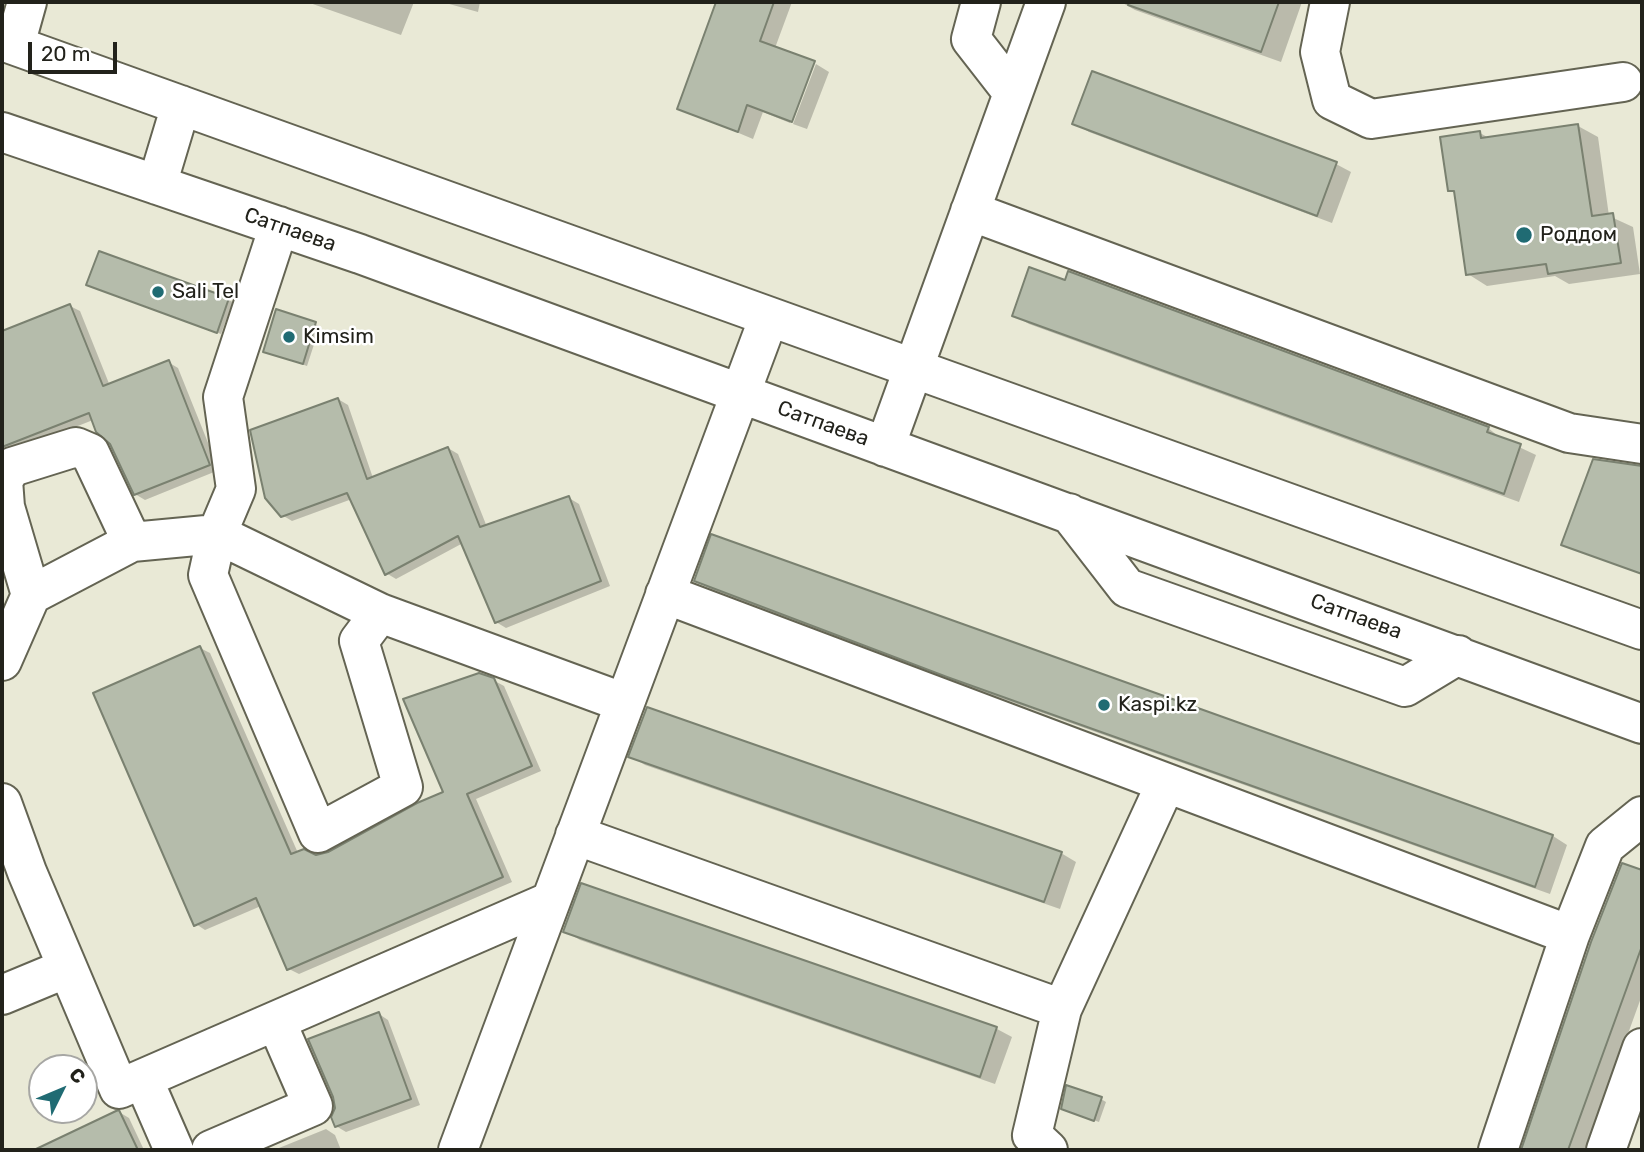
<!DOCTYPE html>
<meta charset="utf-8">
<style>
body{margin:0}
#map{position:relative;width:1644px;height:1152px;overflow:hidden;background:#e9e9d6;font-family:Rubik,sans-serif}
canvas{display:block}
.frame{position:absolute;inset:0;border:4px solid #22221b;pointer-events:none}
.north{position:absolute;left:28px;top:1054px;width:70px;height:70px;box-sizing:border-box;background:#fff;border:2px solid #a7a7a4;border-radius:50%;rotate:47deg;font-size:19px;font-weight:700;line-height:28px;text-align:center;color:#22221b}
.north::after{content:'';display:block;margin:auto;width:24px;height:32px;background:#206b73;clip-path:polygon(50% 0,100% 100%,50% 72%,0 100%)}
.scale{position:absolute;left:28px;top:42px;width:89px;height:32px;box-sizing:border-box;border:4px solid #22221b;border-top:0;padding-left:9px;font-size:21px;line-height:24px;white-space:nowrap;color:#22221b;-webkit-text-stroke:5px #fff;paint-order:stroke}
</style>
<div id="map">
<canvas width="1644" height="1152"></canvas>
<div class="frame"></div>
<div class="north">С</div>
<div class="scale">20 m</div>
</div>
<script>
const c = document.querySelector('canvas').getContext('2d');
c.lineJoin = 'round';
function paint(path, color) { c.fillStyle = color; c.fill(path, 'evenodd'); }
const shape = rows => new Path2D(rows.map(r => 'M' + r).join(''));
function stroke(path, color, width, dash) { c.strokeStyle = color; c.lineWidth = width; c.lineCap = dash ? 'butt' : 'round'; c.setLineDash(dash || []); c.stroke(path); }
function label(font, color, halo, rows, align = 'center') {
  c.font = font + ' Rubik,sans-serif'; c.lineWidth = 5; c.setLineDash([]); c.textBaseline = 'middle'; c.strokeStyle = halo; c.fillStyle = color; for (const [text, x, y, turn = 0] of rows) {
    c.save(); c.translate(x, y); c.rotate((+turn || 0) * Math.PI / 180); c.textAlign = isNaN(turn) ? turn : align; if (halo) c.strokeText(text, 0, 0); c.fillText(text, 0, 0); c.restore();
  }
}
paint(shape([
 [307,2,414,2,401,35],
 [442,2,480,2,478,12],
 [718,2,792,2,775,48,812,62,790,123,763,112,753,139,679,108],
 [1121,2,1302,2,1281,62,1135,10],
 [816,64,829,72,807,129,793,124],
 [1074,123,1336,164,1351,172,1332,223,1089,132],
 [1578,126,1598,137,1609,216,1633,227,1640,274,1569,284,1555,276,1487,286,1468,274,1456,194,1450,190,1480,133,1489,138],
 [93,287,228,300,233,302,221,334],
 [70,306,80,311,110,386,168,362,178,368,219,470,145,500,135,494,111,443,93,420,2,456,2,333],
 [277,311,320,326,307,366,269,353],
 [1014,315,1488,428,1502,439,1536,455,1519,502,1029,324],
 [338,399,348,405,373,478,448,448,458,454,487,527,569,498,579,504,610,586,506,628,496,622,463,543,396,579,386,573,352,499,292,521,282,515],
 [1594,461,1642,467,1642,574,1568,547],
 [696,581,1553,836,1567,845,1550,894,964,685,711,589],
 [200,648,210,653,298,853,317,857,329,854,445,793,493,680,504,686,541,771,476,799,512,882,299,974,289,969,261,906,205,930,196,924],
 [630,756,1061,853,1076,862,1060,909,645,765],
 [1623,865,1642,872,1642,995,1586,1150,1523,1150,1592,943],
 [582,885,997,1029,1012,1037,995,1084,580,940,565,931],
 [379,1014,388,1020,420,1105,346,1132,336,1126],
 [1101,1099,1106,1102,1099,1122,1067,1111],
 [119,1112,129,1118,144,1150,38,1150],
 [326,1129,335,1135,341,1150,274,1150]
]), '#0003');
const building = shape([
 [716,2,774,2,760,41,815,61,792,122,747,105,738,132,677,109,716,2],
 [1129,2,1279,2,1261,52,1128,5,1129,2],
 [1092,71,1337,162,1317,216,1072,124,1092,71],
 [1578,124,1592,216,1613,213,1621,263,1548,274,1546,264,1466,275,1454,191,1448,191,1440,137,1480,131,1481,138,1578,124],
 [99,251,229,298,217,333,86,285,99,251],
 [1029,267,1065,280,1068,271,1489,427,1487,432,1521,444,1504,494,1012,316,1029,267],
 [70,304,103,386,169,360,210,465,134,495,110,444,96,432,89,413,2,447,2,331,70,304],
 [276,309,316,322,303,364,263,352,276,309],
 [338,398,367,479,448,447,480,527,569,496,601,581,495,623,458,536,385,575,347,493,281,517,265,498,250,430,338,398],
 [1593,459,1642,466,1642,574,1561,545,1593,459],
 [711,534,1553,835,1535,887,947,677,694,581,711,534],
 [200,646,291,854,304,849,316,855,328,852,417,803,443,792,403,699,479,673,494,678,532,766,467,794,503,877,287,970,256,898,194,926,93,693,200,646],
 [647,707,1062,852,1044,902,628,757,647,707],
 [1622,863,1642,870,1642,946,1568,1150,1521,1150,1591,942,1622,863],
 [581,883,997,1027,980,1077,563,932,581,883],
 [379,1012,411,1099,335,1127,331,1117,335,1108,333,1097,308,1039,379,1012],
 [1066,1085,1102,1097,1094,1121,1061,1109,1066,1085],
 [119,1110,138,1150,34,1150,116,1111,119,1110]
]);
paint(building, '#b5bcab');
stroke(building, '#7a8170', 2);
const minor = shape([
 [981,2,971,39,1013,93],
 [1330,2,1320,52,1332,100,1371,119,1623,82],
 [2,41,1642,630],
 [15,45,27,2],
 [2,132,360,254,1642,724],
 [157,185,181,105],
 [970,211,1569,433,1642,444],
 [279,226,223,397,236,489,217,534,208,575,318,833,403,787,359,641,380,613],
 [885,447,1046,2],
 [1069,513,1127,588,1405,687,1458,655],
 [665,594,1570,935],
 [31,595,5,507,3,480,12,467,76,447,90,453,132,542],
 [2,661,31,595,132,542,217,534,380,613,625,703],
 [2,803,27,872,119,1089,551,901],
 [575,835,1062,1009],
 [2,995,67,968],
 [143,1079,174,1150],
 [211,1150,313,1106,276,1021],
 [458,1150,769,317],
 [1048,1150,1032,1135,1062,1009,1166,783],
 [1498,1150,1570,935,1605,846,1642,816],
 [1606,1150,1642,1048]
]);
stroke(minor, '#646453', 42);
stroke(minor, '#fff', 38);
for (const [x, y, r, color] of [
 [1524,235,9,"#206b73"],
 [158,292,7,"#206b73"],
 [289,337,7,"#206b73"],
 [1104,705,7,"#206b73"]
]) { const dot = new Path2D(); dot.arc(x, y, r, 0, 2 * Math.PI); c.fillStyle = color; c.fill(dot); stroke(dot, '#fff', 2.5); }
label('21px', '#22221b', '#fff', [
 ["Сатпаева",290,230,19],
 ["Сатпаева",823,424,20],
 ["Сатпаева",1356,617,20]
]);
label('21px', '#22221b', '#fff', [
 ["Роддом",1540,235],
 ["Sali Tel",172,292],
 ["Kimsim",303,337],
 ["Kaspi.kz",1118,705]
], 'left');
</script>
